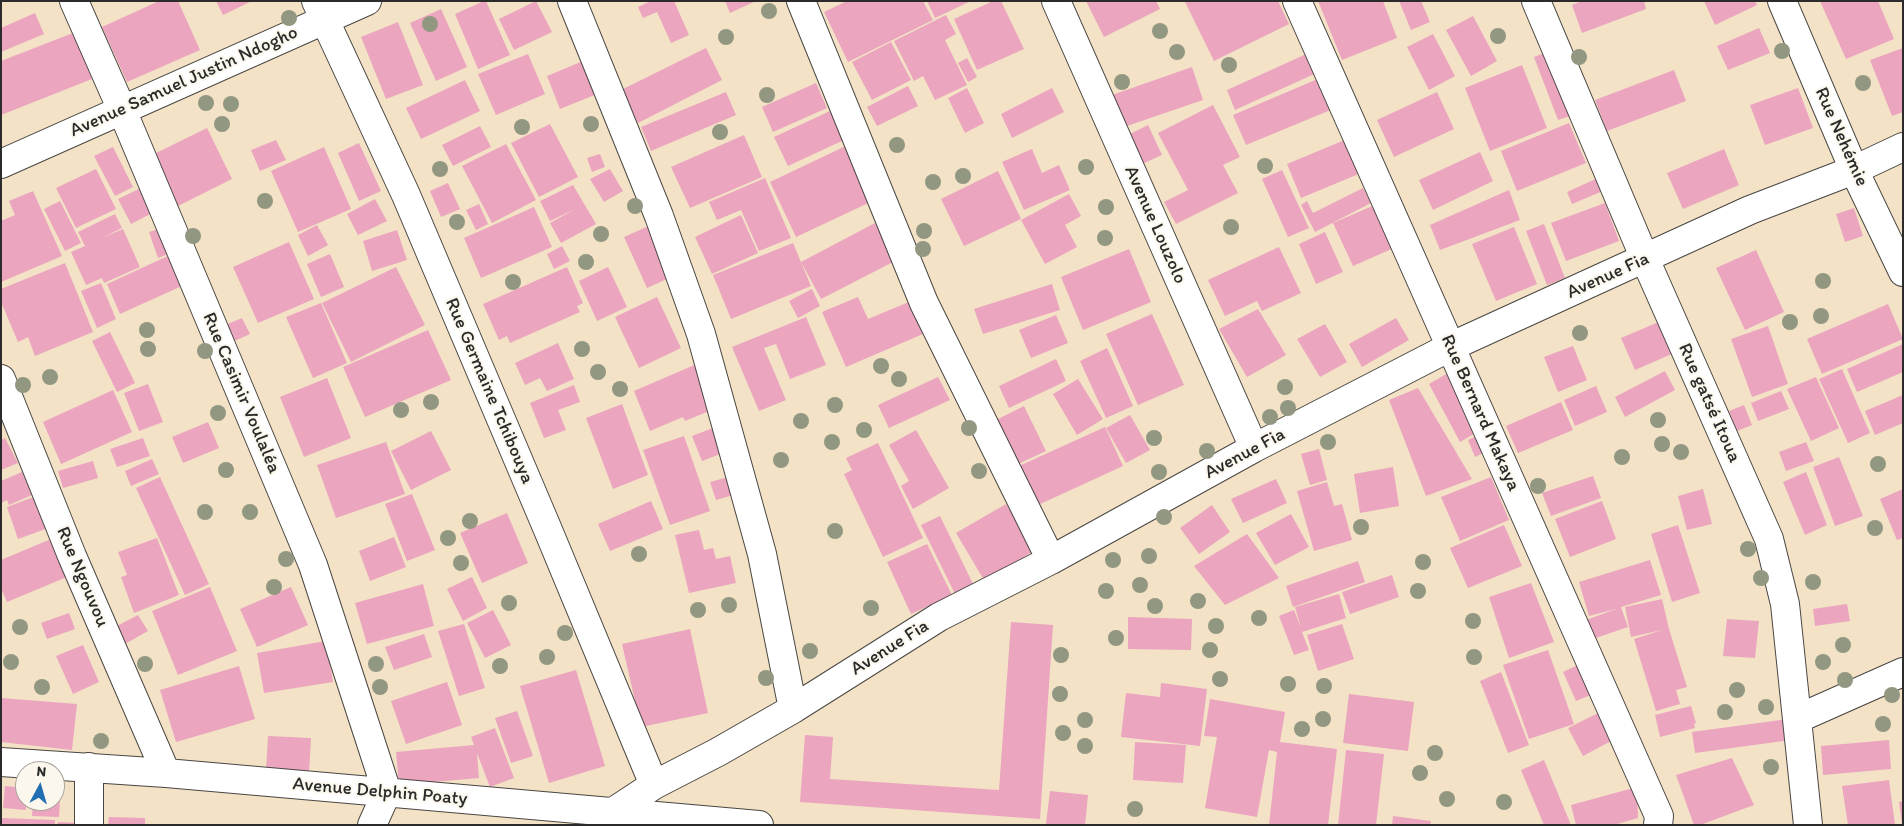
<!DOCTYPE html>
<meta charset="utf-8">
<style>
body{margin:0}
#map{position:relative;width:1904px;height:826px;overflow:hidden;background:#f3e2c6;font-family:Itim,sans-serif}
canvas{display:block}
.frame{position:absolute;inset:0;border:2px solid #2b2b2b;pointer-events:none}
.north{position:absolute;left:15px;top:761px;width:50px;height:50px;box-sizing:border-box;background:#fbf7ec;border:1px solid #a8a59f;border-radius:50%;rotate:6deg;font-size:14px;font-weight:700;line-height:20px;text-align:center;color:#2b2b2b}
.north::after{content:'';display:block;margin:auto;width:18px;height:22px;background:#1f6fb2;clip-path:polygon(50% 0,100% 100%,50% 72%,0 100%)}
</style>
<div id="map">
<canvas width="1904" height="826"></canvas>
<div class="frame"></div>
<div class="north">N</div>
</div>
<script>
const c = document.querySelector('canvas').getContext('2d');
c.lineJoin = 'round';
function paint(path, color) { c.fillStyle = color; c.fill(path, 'evenodd'); }
const shape = rows => new Path2D(rows.map(r => 'M' + r).join(''));
function stroke(path, color, width, dash) { c.strokeStyle = color; c.lineWidth = width; c.lineCap = dash ? 'butt' : 'round'; c.setLineDash(dash || []); c.stroke(path); }
function label(font, color, halo, rows, align = 'center') {
  c.font = font + ' Itim,sans-serif'; c.lineWidth = 4; c.setLineDash([]); c.textBaseline = 'middle'; c.strokeStyle = halo; c.fillStyle = color; for (const [text, x, y, turn = 0] of rows) {
    c.save(); c.translate(x, y); c.rotate((+turn || 0) * Math.PI / 180); c.textAlign = isNaN(turn) ? turn : align; if (halo) c.strokeText(text, 0, 0); c.fillText(text, 0, 0); c.restore();
  }
}
paint(shape([
 [159,1,178,1,200,50,127,82,102,27],
 [216,1,252,1,223,15],
 [484,1,486,1,510,55,478,69,455,14],
 [536,1,552,32,514,50,499,19],
 [651,1,674,1,689,35,671,43,657,12,643,18,638,7],
 [725,1,756,1,730,13],
 [847,1,923,1,933,20,848,62,824,12],
 [927,1,971,1,935,18],
 [993,1,1001,1,1024,49,977,70,954,19],
 [1086,1,1156,1,1160,9,1104,37],
 [1187,1,1278,1,1289,24,1214,61,1185,2],
 [1318,1,1383,1,1397,38,1342,60],
 [1399,1,1421,1,1430,22,1411,30],
 [1582,1,1644,1,1646,9,1582,33,1572,5],
 [1704,1,1755,1,1757,5,1715,25],
 [1820,1,1878,1,1894,39,1846,59],
 [441,9,467,67,436,81,410,23],
 [35,13,44,34,1,52,1,28],
 [946,15,956,34,945,40,967,85,935,100,923,76,914,81,894,41],
 [1473,16,1497,61,1471,76,1446,30],
 [398,22,423,85,386,99,361,37],
 [1759,28,1770,53,1728,70,1717,46],
 [73,33,92,79,1,115,1,61],
 [1433,34,1455,76,1429,90,1407,47],
 [891,42,911,80,872,100,852,62],
 [706,48,722,80,638,123,621,90],
 [1903,48,1903,112,1892,116,1870,60],
 [1552,50,1576,114,1558,120,1534,57],
 [1313,51,1321,71,1235,110,1227,90],
 [528,54,545,94,496,115,478,74],
 [967,58,977,77,968,82,958,63],
 [583,61,597,94,560,109,547,76],
 [1522,65,1547,128,1490,151,1465,88],
 [1192,67,1203,100,1124,127,1112,95],
 [1674,70,1686,101,1607,131,1595,100],
 [1320,78,1333,109,1246,145,1233,115],
 [465,80,480,111,421,139,406,108],
 [816,83,827,108,773,132,762,107],
 [908,86,918,106,877,126,867,107],
 [967,88,984,123,965,133,948,98],
 [1052,88,1064,112,1012,138,1001,114],
 [1798,88,1813,128,1765,145,1750,105],
 [726,92,736,115,651,151,641,127],
 [1437,92,1454,129,1394,157,1377,120],
 [1213,105,1240,157,1223,165,1238,193,1176,224,1164,202,1188,190,1158,133],
 [830,111,844,140,788,166,774,137],
 [1569,123,1586,163,1517,191,1501,151],
 [550,124,578,177,539,197,511,143],
 [1148,125,1162,155,1142,164,1128,135],
 [480,126,491,147,453,166,442,145],
 [207,128,232,179,178,206,152,155],
 [744,135,762,177,690,208,671,167],
 [1347,139,1361,173,1301,198,1287,164],
 [276,140,286,160,260,171,251,150],
 [359,143,381,191,359,201,338,153],
 [852,143,879,198,796,237,770,182],
 [506,144,536,200,492,223,462,166],
 [113,147,133,187,115,196,94,156],
 [324,147,351,209,298,232,271,171],
 [1032,149,1042,173,1059,165,1070,190,1024,210,1002,162],
 [1724,149,1739,185,1683,209,1667,173],
 [1480,152,1493,181,1433,210,1419,180],
 [600,154,605,167,592,172,587,158],
 [96,169,116,209,76,228,56,188],
 [610,169,623,191,604,202,590,179],
 [1282,170,1309,228,1288,237,1262,179],
 [998,171,1021,219,964,246,941,199],
 [1600,177,1605,190,1572,204,1567,192],
 [765,178,791,238,759,251,741,210,717,220,709,202],
 [448,183,460,209,441,217,430,191],
 [573,185,596,224,561,243,550,223,575,209,550,221,540,201],
 [143,187,156,211,131,224,118,199],
 [1363,188,1371,203,1315,232,1301,205,1307,201,1313,213],
 [1509,190,1520,220,1440,250,1430,225],
 [33,191,62,256,1,282,1,221,15,215,9,201],
 [1069,194,1081,216,1065,225,1077,247,1045,264,1021,220],
 [375,199,387,221,358,235,347,214],
 [60,201,81,243,65,251,44,209],
 [1605,203,1619,241,1566,261,1551,223],
 [479,204,488,224,476,230,466,210],
 [1377,204,1396,247,1353,266,1333,223],
 [534,207,552,247,481,278,464,238],
 [1854,208,1863,236,1845,242,1836,214],
 [115,214,122,228,102,238,123,229,140,267,104,283,102,278,86,285,71,252,85,246,78,232],
 [741,215,758,253,712,274,695,237],
 [875,223,895,261,821,299,801,262],
 [653,224,676,275,647,288,624,237],
 [1544,224,1565,278,1547,285,1526,231],
 [317,225,328,245,308,256,298,235],
 [1514,227,1537,284,1496,301,1472,244],
 [162,228,171,253,158,258,149,232],
 [397,230,407,260,372,271,363,241],
 [1325,232,1343,272,1316,284,1299,244],
 [289,242,314,299,258,323,233,267],
 [793,243,811,286,731,319,713,275],
 [562,246,570,261,554,269,547,254],
 [1279,247,1301,293,1262,311,1257,301,1225,316,1208,280],
 [1129,249,1151,302,1083,330,1061,277],
 [1756,250,1784,312,1745,330,1716,268],
 [330,254,344,287,321,297,307,264],
 [170,255,184,285,120,314,107,284],
 [65,263,93,332,35,356,28,337,18,342,1,302,1,289],
 [396,267,425,325,351,362,322,303],
 [567,267,583,303,577,306,580,312,510,343,507,336,499,340,483,304],
 [608,267,627,307,597,321,579,281],
 [101,283,116,319,97,328,81,291],
 [1052,284,1060,310,983,334,974,309],
 [812,289,820,306,798,318,789,301],
 [657,297,681,348,639,368,615,317],
 [858,297,868,319,916,299,930,331,846,367,822,312],
 [321,303,347,363,313,378,286,317],
 [1888,304,1903,339,1822,374,1807,339],
 [1258,309,1286,355,1247,377,1219,329],
 [1152,314,1184,385,1138,405,1106,334],
 [1056,315,1068,343,1031,358,1019,330],
 [806,317,826,365,790,379,776,344,764,348,786,400,759,411,732,347],
 [242,318,250,334,230,343,223,326],
 [1396,318,1409,340,1362,367,1349,344],
 [1661,321,1674,353,1635,370,1621,338],
 [1325,324,1347,362,1320,377,1297,339],
 [1768,326,1788,384,1752,397,1731,339],
 [428,330,451,380,365,417,343,367],
 [110,332,135,383,117,392,92,341],
 [558,343,574,379,547,391,540,378,525,385,515,363],
 [1903,344,1903,372,1857,392,1847,369],
 [1573,346,1587,380,1558,392,1544,357],
 [1107,348,1133,406,1106,418,1080,361],
 [1056,359,1066,381,1009,408,999,386],
 [699,363,719,407,685,421,683,417,650,431,634,391],
 [1842,369,1870,433,1848,443,1819,379],
 [1453,370,1481,430,1460,442,1429,384],
 [1665,371,1675,390,1625,417,1615,397],
 [938,377,950,400,889,428,878,405],
 [1816,377,1839,428,1811,441,1787,389],
 [327,378,351,438,304,457,280,397],
 [1078,379,1103,419,1077,435,1053,394],
 [148,384,163,422,139,431,124,393],
 [574,385,580,402,558,410,566,430,544,438,530,403],
 [1596,386,1607,412,1575,426,1564,400],
 [1418,388,1472,479,1426,496,1389,400],
 [113,390,132,432,61,464,43,422],
 [1781,391,1789,409,1758,421,1751,403],
 [1903,395,1903,423,1875,435,1865,411],
 [1561,402,1573,430,1518,453,1506,426],
 [622,404,648,475,613,489,586,418],
 [1744,405,1752,425,1737,431,1729,411],
 [1024,406,1046,451,1016,465,994,421],
 [1130,415,1150,450,1126,463,1106,428],
 [208,422,219,448,183,463,172,437],
 [721,425,731,450,702,461,692,436],
 [1105,427,1123,466,1038,505,1019,466],
 [916,430,949,488,913,509,901,486,909,481,889,445],
 [431,431,451,470,411,490,391,451],
 [1481,434,1489,450,1475,457,1468,440],
 [684,436,710,511,670,525,643,450],
 [5,438,18,463,1,470,1,440],
 [143,438,150,456,117,467,110,449],
 [386,442,405,494,336,518,317,465],
 [1806,442,1814,461,1786,471,1779,452],
 [878,443,923,538,883,557,844,474,852,470,846,458],
 [1319,449,1327,480,1310,485,1301,454],
 [1839,457,1863,516,1835,526,1813,467],
 [152,459,159,474,131,486,125,471],
 [93,461,98,478,63,488,58,471],
 [1393,467,1399,506,1360,513,1354,474],
 [22,472,32,495,9,505,7,500,1,503,1,481],
 [1806,472,1827,525,1805,535,1783,482],
 [732,476,737,494,716,500,710,482],
 [1593,476,1601,498,1551,516,1542,493],
 [160,477,209,584,185,595,136,488],
 [1491,477,1509,520,1460,541,1441,497],
 [1276,479,1287,503,1243,523,1231,499],
 [1327,482,1334,506,1342,504,1352,540,1314,551,1297,491],
 [1703,489,1712,524,1687,530,1678,496],
 [1903,489,1903,538,1897,540,1880,499],
 [412,494,435,550,407,561,385,504],
 [39,495,51,527,18,539,7,507],
 [651,501,663,529,610,551,598,524],
 [1602,501,1616,539,1570,557,1555,519],
 [1006,504,1034,551,984,580,956,533],
 [1212,505,1230,532,1199,554,1180,528],
 [507,513,528,563,482,583,460,533],
 [1291,514,1309,547,1275,565,1256,533],
 [940,516,974,586,955,594,921,525],
 [1504,525,1522,566,1468,588,1450,548],
 [1678,525,1700,593,1672,602,1651,534],
 [699,530,704,550,713,548,716,559,730,556,736,583,689,593,675,535],
 [1247,534,1279,578,1225,605,1194,566],
 [58,536,74,574,7,602,1,588,1,560],
 [394,537,406,567,370,581,359,551],
 [157,538,179,595,134,613,121,577,127,575,118,552],
 [927,544,952,595,911,614,887,562],
 [1650,560,1661,595,1621,607,1628,627,1593,639,1586,620,1616,609,1589,616,1579,582],
 [1358,561,1365,582,1293,607,1286,586],
 [1392,575,1399,597,1350,614,1342,592],
 [472,577,487,608,463,621,447,589],
 [1531,583,1554,642,1509,658,1489,597],
 [423,584,434,626,367,644,355,603],
 [210,587,237,651,178,675,152,611],
 [291,587,308,625,257,647,240,609],
 [1339,594,1346,618,1302,632,1309,650,1294,655,1279,616,1294,610,1301,628,1295,607],
 [1662,599,1669,629,1687,687,1676,690,1680,704,1656,711,1634,639,1662,630,1631,637,1625,607],
 [1847,604,1850,621,1815,626,1813,609],
 [493,610,511,645,485,658,467,623],
 [69,613,75,629,47,639,41,623],
 [138,615,148,631,125,644,115,627],
 [1128,617,1192,619,1191,650,1128,649],
 [1727,619,1759,621,1755,658,1723,656],
 [1011,622,1053,625,1040,819,800,802,805,735,833,737,830,779,999,790],
 [464,624,485,688,459,696,438,631],
 [1342,624,1354,659,1318,671,1307,635],
 [690,629,708,713,641,727,622,644],
 [424,634,432,657,394,670,385,647],
 [326,641,333,682,264,693,257,653],
 [83,645,99,682,73,694,56,656],
 [1548,650,1574,724,1529,739,1503,665],
 [1580,664,1593,694,1576,701,1563,672],
 [239,666,255,719,176,742,160,690],
 [576,670,605,766,549,783,520,686],
 [1501,672,1529,745,1508,753,1480,681],
 [447,682,462,725,406,744,391,701],
 [1161,683,1207,689,1200,746,1121,737,1126,693,1160,697],
 [1349,694,1414,702,1408,751,1343,743],
 [1,698,77,704,72,750,1,742],
 [1210,699,1285,712,1280,742,1337,749,1328,825,1269,825,1277,752,1269,750,1257,817,1205,808,1217,737,1204,736],
 [1691,706,1696,723,1694,724,1695,728,1660,737,1655,715],
 [517,711,533,756,511,763,495,718],
 [1600,712,1615,739,1583,756,1568,728],
 [1788,719,1791,740,1695,753,1692,732],
 [495,728,514,778,490,787,477,753,479,778,399,785,396,752,474,745,471,737],
 [268,736,311,738,309,773,266,771],
 [1889,740,1891,769,1823,775,1821,746],
 [1135,742,1186,745,1183,783,1133,780],
 [1346,750,1384,754,1376,825,1338,825],
 [1732,758,1754,805,1700,825,1694,825,1676,775],
 [1544,760,1571,825,1544,825,1521,770],
 [1889,780,1895,825,1848,825,1842,786],
 [5,786,25,788,26,810,3,808],
 [1637,787,1638,818,1614,825,1576,825,1571,805],
 [1050,791,1088,795,1085,825,1046,824],
 [55,798,60,799,59,817,32,816,33,801,55,801],
 [1903,801,1903,824,1902,824,1899,802],
 [1393,816,1431,821,1430,825,1392,825],
 [109,817,145,818,145,825,108,825],
 [1,818,55,820,55,825,1,825],
 [58,822,78,823,78,825,57,825]
]), '#eba5bf');
const minor = shape([
 [74,1,122,110,313,565,387,792,372,825],
 [316,1,406,195,548,530,654,785],
 [572,1,659,216,701,334,762,554,793,709],
 [801,1,924,303,1051,560],
 [1056,1,1254,448],
 [1297,1,1659,816,1658,825],
 [1536,1,1645,259,1769,539,1785,604,1808,825],
 [1782,1,1854,170,1903,272],
 [1,164,367,1],
 [1,379,72,556,166,773],
 [1797,719,1903,672],
 [1,762,166,773,759,825],
 [89,767,89,825],
 [610,825,613,812,654,785,718,752,793,709,939,617,1051,560,1254,448,1450,347,1750,210,1854,170,1903,147]
]);
stroke(minor, '#494642', 30);
stroke(minor, '#fff', 28);
c.fillStyle = '#929781';
for (const [x, y] of [
 [769,11],
 [289,18],
 [430,24],
 [1160,31],
 [1498,36],
 [726,37],
 [1782,51],
 [1177,52],
 [1579,57],
 [1229,65],
 [1122,82],
 [1863,83],
 [767,95],
 [206,103],
 [231,104],
 [222,124],
 [591,124],
 [522,127],
 [720,132],
 [897,145],
 [1265,166],
 [1086,167],
 [440,169],
 [963,176],
 [933,182],
 [265,201],
 [635,206],
 [1106,207],
 [457,222],
 [1231,227],
 [924,231],
 [601,234],
 [193,236],
 [1105,238],
 [923,249],
 [586,262],
 [1823,281],
 [513,282],
 [1821,316],
 [1790,322],
 [147,330],
 [1580,333],
 [148,349],
 [582,349],
 [205,351],
 [881,366],
 [598,372],
 [50,377],
 [899,379],
 [23,385],
 [1285,387],
 [620,389],
 [431,402],
 [835,405],
 [1288,408],
 [401,410],
 [218,413],
 [1270,417],
 [1658,420],
 [801,421],
 [969,428],
 [864,430],
 [1154,438],
 [832,442],
 [1328,442],
 [1662,444],
 [1207,451],
 [1681,452],
 [1622,457],
 [781,460],
 [1878,464],
 [226,470],
 [979,471],
 [1159,472],
 [1538,486],
 [205,512],
 [250,512],
 [1164,517],
 [470,521],
 [1361,527],
 [1875,528],
 [835,531],
 [448,538],
 [1748,549],
 [639,554],
 [1149,556],
 [286,559],
 [1113,560],
 [1423,562],
 [461,563],
 [1761,578],
 [1813,582],
 [1140,585],
 [274,587],
 [1106,591],
 [1418,591],
 [1198,601],
 [509,603],
 [729,605],
 [1155,606],
 [871,608],
 [698,610],
 [1259,618],
 [1473,621],
 [1216,626],
 [20,627],
 [565,633],
 [1116,638],
 [1843,645],
 [1210,650],
 [810,651],
 [1061,655],
 [547,657],
 [1474,657],
 [11,662],
 [1823,662],
 [145,664],
 [376,664],
 [500,666],
 [766,678],
 [1220,679],
 [1845,680],
 [1288,684],
 [1324,686],
 [42,687],
 [380,687],
 [1737,690],
 [1060,694],
 [1892,695],
 [1766,707],
 [1725,712],
 [1323,719],
 [1085,720],
 [1883,724],
 [1302,729],
 [1063,733],
 [101,741],
 [1085,746],
 [1435,753],
 [1771,767],
 [1420,773],
 [1447,799],
 [1504,802],
 [1135,809]
]) { c.beginPath(); c.arc(x, y, 8, 0, 2 * Math.PI); c.fill(); }
label('19px', '#2b2b2b', '#fbf7ec', [
 ["Avenue Samuel Justin Ndogho",184,82,-24],
 ["Rue Nehémie",1841,137,66],
 ["Avenue Louzolo",1155,225,66],
 ["Avenue Fia",1608,276,-24],
 ["Rue Germaine Tchibouya",489,391,67],
 ["Rue Casimir Voulaléa",241,393,67],
 ["Rue gatsé Itoua",1709,403,66],
 ["Rue Bernard Makaya",1480,413,66],
 ["Avenue Fia",1245,454,-28],
 ["Rue Ngouvou",82,577,67],
 ["Avenue Fia",890,648,-32],
 ["Avenue Delphin Poaty",380,792,5]
]);
</script>
